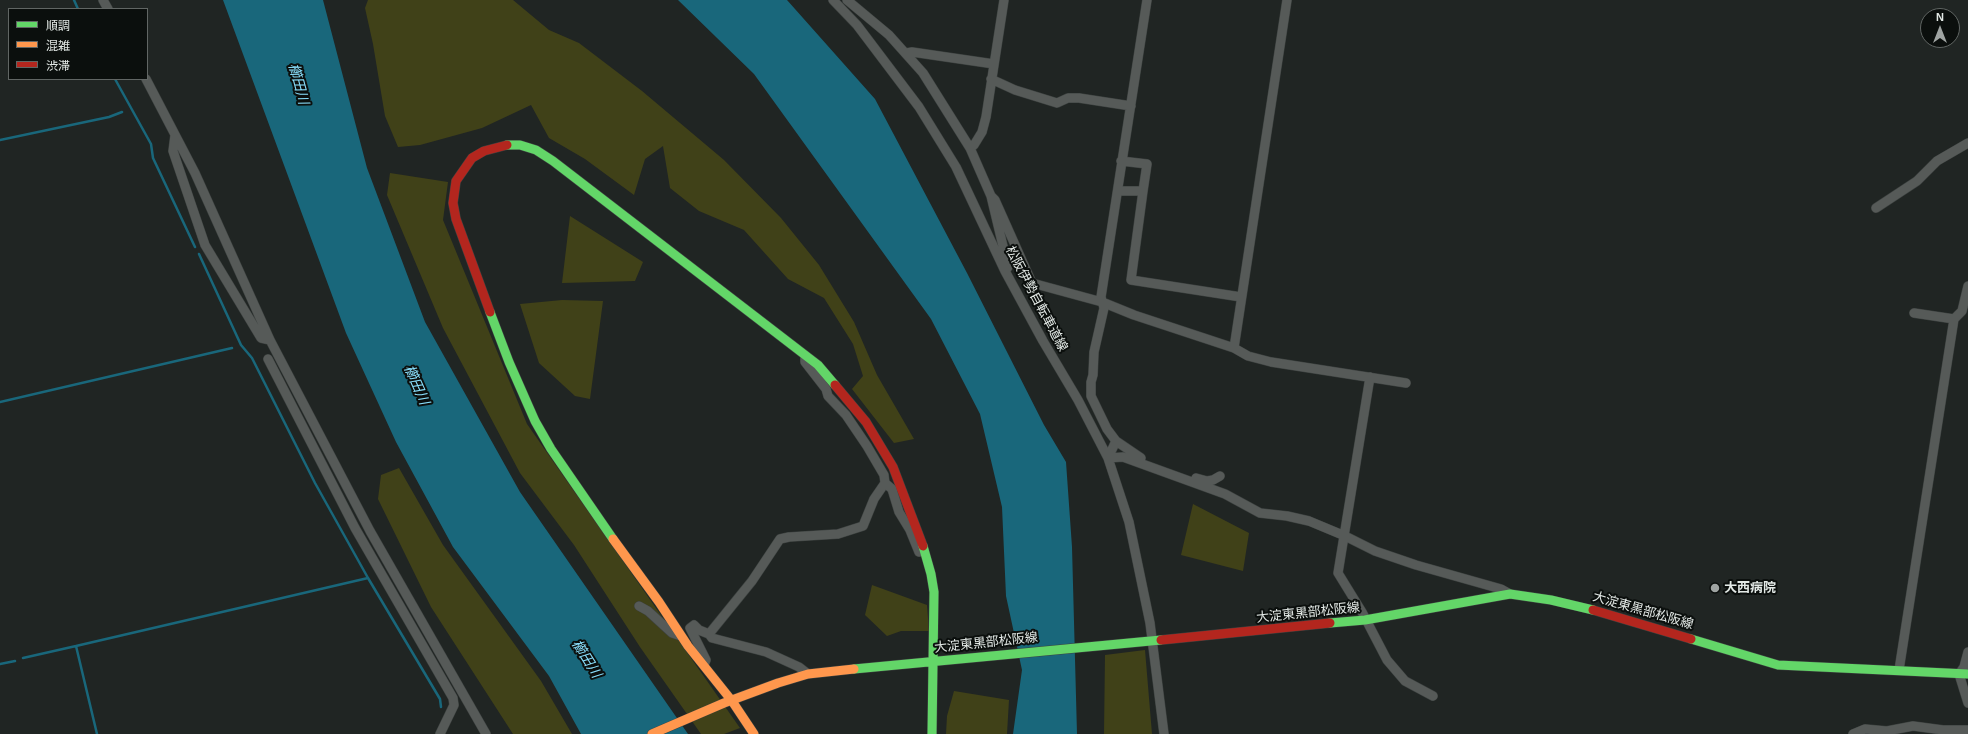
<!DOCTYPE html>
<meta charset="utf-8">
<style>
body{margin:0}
#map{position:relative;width:1968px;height:734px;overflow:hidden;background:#202523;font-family:Arial,"Noto Sans JP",sans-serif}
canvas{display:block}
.legend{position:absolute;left:8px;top:8px;width:140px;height:72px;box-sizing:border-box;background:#0b0f0d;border:1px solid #616664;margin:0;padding:5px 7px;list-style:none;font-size:12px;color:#e3e9e6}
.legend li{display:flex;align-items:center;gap:8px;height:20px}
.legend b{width:20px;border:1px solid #616664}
.north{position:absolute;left:1920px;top:8px;width:40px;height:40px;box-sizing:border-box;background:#0b0f0d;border:1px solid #616664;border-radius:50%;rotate:0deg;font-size:11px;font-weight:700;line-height:16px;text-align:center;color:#e3e9e6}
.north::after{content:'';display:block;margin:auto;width:14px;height:18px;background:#9fa4a2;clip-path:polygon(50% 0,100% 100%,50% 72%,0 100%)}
</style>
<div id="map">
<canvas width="1968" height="734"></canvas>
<ul class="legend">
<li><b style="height:5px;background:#63d668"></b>順調</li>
<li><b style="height:5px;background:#ff974d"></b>混雑</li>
<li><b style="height:5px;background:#b3261e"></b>渋滞</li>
</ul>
<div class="north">N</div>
</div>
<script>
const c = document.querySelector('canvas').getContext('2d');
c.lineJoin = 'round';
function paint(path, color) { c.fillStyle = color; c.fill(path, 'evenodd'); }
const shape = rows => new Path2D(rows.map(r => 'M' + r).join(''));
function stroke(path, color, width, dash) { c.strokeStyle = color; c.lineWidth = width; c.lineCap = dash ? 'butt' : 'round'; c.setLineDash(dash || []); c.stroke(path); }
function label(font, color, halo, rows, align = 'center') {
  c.font = font + ' Arial,"Noto Sans JP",sans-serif'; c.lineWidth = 4; c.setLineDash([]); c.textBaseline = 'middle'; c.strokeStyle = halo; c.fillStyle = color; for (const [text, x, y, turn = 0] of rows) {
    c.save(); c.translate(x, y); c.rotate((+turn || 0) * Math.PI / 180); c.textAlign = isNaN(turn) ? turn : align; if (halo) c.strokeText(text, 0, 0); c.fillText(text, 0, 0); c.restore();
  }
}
paint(shape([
 [368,0,513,0,549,30,579,43,642,91,724,160,781,218,819,265,854,322,877,375,914,439,894,443,852,389,863,376,853,344,824,298,788,279,744,230,699,211,670,188,663,146,645,159,634,195,585,159,549,138,531,105,482,128,420,145,398,147,385,116,373,44,365,8],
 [390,173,448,182,443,220,527,424,740,728,724,734,701,734,640,647,574,545,520,473,443,328,387,195],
 [570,216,643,262,635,281,562,283],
 [562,300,603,301,590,399,575,396,539,363,520,304],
 [399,468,443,545,541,681,572,734,513,734,431,607,378,499,381,475],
 [1193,504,1249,533,1243,571,1181,555],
 [872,585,927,605,929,631,901,631,887,636,865,615],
 [1145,650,1152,734,1104,734,1105,655],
 [954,691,1009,700,1007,734,946,734,947,716]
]), '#404118');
paint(shape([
 [223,0,323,0,367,168,425,322,520,492,688,734,581,734,549,676,453,547,396,442,346,333],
 [678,0,787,0,875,99,967,273,1044,425,1066,462,1072,547,1077,734,1013,734,1022,670,1006,596,1002,507,980,414,931,319,754,74]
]), '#19677b');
stroke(shape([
 [74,0,78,9],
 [115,79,151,144,153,158,195,247],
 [0,140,109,117,122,112],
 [199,254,241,345,252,358,315,483,368,578,440,699,441,707],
 [0,402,232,348],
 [23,658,76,646],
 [0,664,15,661],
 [97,734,76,646,368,578]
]), '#19677b', 2.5);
const street = shape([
 [103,0,108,9],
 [833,0,857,25,919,107,956,167,1005,271,1043,341,1078,400,1108,458,1129,522,1150,623,1164,734],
 [847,0,889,35,923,73,970,148],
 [1004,0,986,117,982,132,974,145,970,148,991,196,1008,267,1006,270],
 [906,53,912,52,994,64],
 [146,79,195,173,270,340,370,531,486,734],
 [991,79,1015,90,1057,103,1068,98,1079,98,1131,106],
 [175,135,173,151,205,245,261,338,270,340],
 [1118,191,1143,191,1147,164,1121,161],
 [1143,191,1131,280,1241,297],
 [991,196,995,200,1032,283,1102,302,1134,315,1234,348,1248,356,1271,362,1406,383],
 [1876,208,1917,181,1937,161,1968,143],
 [1914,313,1954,319],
 [1234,348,1287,0],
 [805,356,805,362,826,389,828,396,846,415,867,446,884,475,885,483],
 [268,359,355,528,453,698,454,705,440,734],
 [1370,377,1338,573,1362,612,1387,660,1405,681,1433,696],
 [1116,441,1141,458],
 [1108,458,1116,441,1107,429,1091,396,1091,382,1093,375,1094,352,1104,308,1101,297,1147,0],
 [1108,458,1123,457,1225,494,1260,513,1287,516,1309,521,1345,536,1375,551,1416,565,1501,589,1510,594],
 [1196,478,1207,481,1213,480,1220,476],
 [639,606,648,611,672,633,681,636],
 [709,634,752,581,780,539,789,537,838,534,863,526,874,499,885,483,892,489,899,512,910,530,919,552],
 [1968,652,1964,667,1959,674,1968,703],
 [704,665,706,660,690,628,694,625,699,630,709,634,712,638,766,652,799,667,808,674],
 [1899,670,1954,319,1962,311,1968,286],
 [1853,734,1865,729,1887,731,1913,726,1943,730,1968,730]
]);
const fast = shape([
 [507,145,520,145,536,150,553,161,818,365,835,385],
 [490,312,509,362,535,421,551,449,613,539],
 [923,546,931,574,934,592,932,734],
 [1330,623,1365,620,1510,594,1551,600,1593,610],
 [1691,639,1778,665,1968,674],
 [854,669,1161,640]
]);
const slow = shape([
 [613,539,659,602,688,646,732,701,754,734],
 [652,734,724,703,778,683,808,674,854,669]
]);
const jam = shape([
 [490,312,456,219,453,203,456,181,472,158,484,151,507,145],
 [835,385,866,422,893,467,923,546],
 [1593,610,1691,639],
 [1161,640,1330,623]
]);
stroke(street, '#3d4240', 10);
stroke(fast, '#3d4240', 10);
stroke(slow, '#3d4240', 10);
stroke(jam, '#3d4240', 10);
stroke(street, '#565a58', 9);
stroke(fast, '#63d668', 9);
stroke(slow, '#ff974d', 9);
stroke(jam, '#b3261e', 9);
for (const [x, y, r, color] of [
 [1715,588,5,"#9fa4a2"]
]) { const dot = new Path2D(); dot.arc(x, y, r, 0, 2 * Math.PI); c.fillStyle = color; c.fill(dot); stroke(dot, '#0b0f0d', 1.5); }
label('13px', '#e3e9e6', '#0b0f0d', [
 ["松阪伊勢自転車道線",1036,299,62],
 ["大淀東黒部松阪線",1643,611,16],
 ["大淀東黒部松阪線",1308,613,-6],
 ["大淀東黒部松阪線",986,643,-6]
]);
label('bold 13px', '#e3e9e6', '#0b0f0d', [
 ["大西病院",1724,588]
], 'left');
label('italic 14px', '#8adffc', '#0b0f0d', [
 ["櫛田川",298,84,75],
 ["櫛田川",416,385,66],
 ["櫛田川",586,659,58]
]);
</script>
